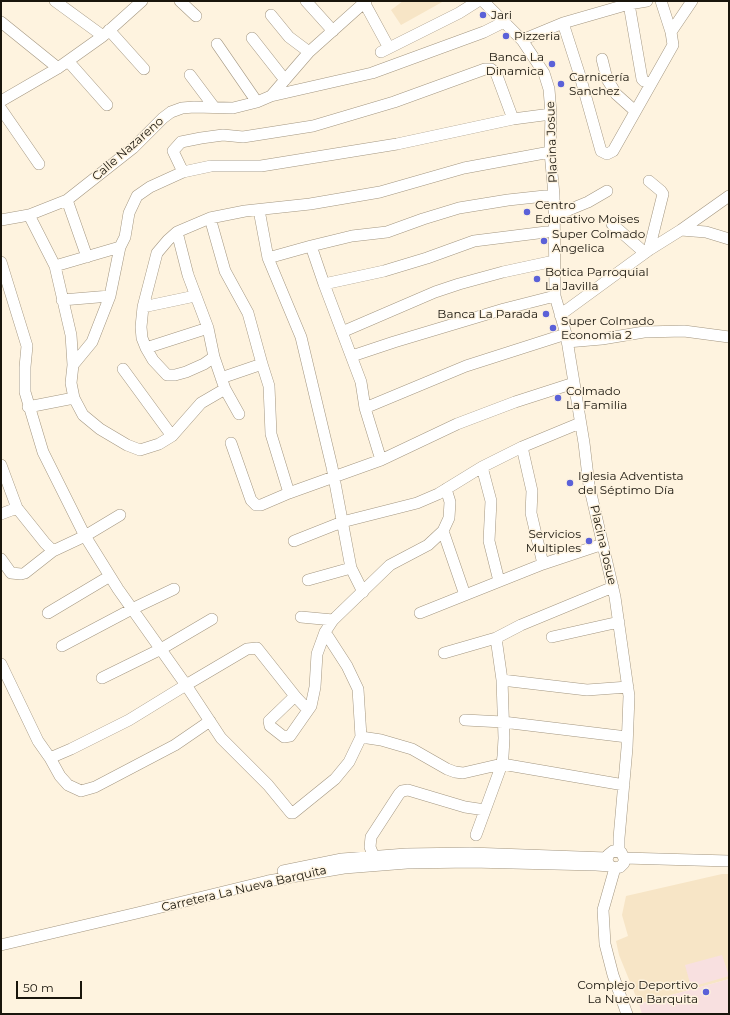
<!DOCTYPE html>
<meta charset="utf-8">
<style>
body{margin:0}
#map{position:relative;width:730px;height:1015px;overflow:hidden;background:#fef3df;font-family:Montserrat,sans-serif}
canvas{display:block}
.frame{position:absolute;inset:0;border:2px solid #19150c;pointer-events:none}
.scale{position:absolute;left:16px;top:981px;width:66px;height:18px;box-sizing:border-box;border:2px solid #19150c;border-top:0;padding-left:5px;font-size:12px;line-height:14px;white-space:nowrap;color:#19150c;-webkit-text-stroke:3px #fef3df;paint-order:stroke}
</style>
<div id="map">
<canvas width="730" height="1015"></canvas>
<div class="frame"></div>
<div class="scale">50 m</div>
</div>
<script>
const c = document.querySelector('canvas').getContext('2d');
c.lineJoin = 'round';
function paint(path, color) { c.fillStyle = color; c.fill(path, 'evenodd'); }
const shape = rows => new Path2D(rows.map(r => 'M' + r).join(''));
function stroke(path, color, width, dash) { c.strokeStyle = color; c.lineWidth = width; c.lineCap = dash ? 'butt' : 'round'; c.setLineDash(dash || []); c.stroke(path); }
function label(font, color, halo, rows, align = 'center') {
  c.font = font + ' Montserrat,sans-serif'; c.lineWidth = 3; c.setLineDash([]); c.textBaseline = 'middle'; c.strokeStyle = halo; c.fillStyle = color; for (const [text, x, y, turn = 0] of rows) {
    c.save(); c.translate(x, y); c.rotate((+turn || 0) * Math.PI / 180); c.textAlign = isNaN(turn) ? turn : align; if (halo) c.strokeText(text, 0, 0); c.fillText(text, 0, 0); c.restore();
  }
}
paint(shape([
 [403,1,444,1,401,25,391,10],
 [722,874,729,874,729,979,639,1004,619,955,616,941,628,936,622,915,626,896]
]), '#f7e5c6');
paint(shape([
 [722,955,729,976,691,987,685,965],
 [729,979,729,1014,642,1014,639,1004]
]), '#f8e0e0');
const minor = shape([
 [55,1,103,36],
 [180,1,196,16],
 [306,1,333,31],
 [483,1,522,40,544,73,549,89,551,114,550,152,554,195,555,296,566,334,584,443,589,485,615,597,629,696,627,748,619,838,619,851],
 [364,2,389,48],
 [629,4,647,1],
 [271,15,289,37,309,52],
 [1,22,58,68],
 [563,23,580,76,601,151,607,154,613,151,673,45,671,32,661,1],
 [109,30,144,69],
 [671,32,692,1],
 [252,38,285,80],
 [522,40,563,23,629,4,642,79,644,81,651,84],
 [217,44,257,102],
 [381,52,459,13,478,1],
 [602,59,607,79,612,87,616,94,635,111],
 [68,61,107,105],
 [190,75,214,107],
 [271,96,372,73,484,32,504,22],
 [1,101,58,68,103,36,142,1],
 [1,109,39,164],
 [183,172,173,151,181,142,201,138,223,135,243,137,313,126,394,102,485,69,491,69,496,73,513,119],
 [649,181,661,191,663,194,649,250],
 [67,200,87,257],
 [259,210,268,258,301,337,332,467,351,568,363,592],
 [29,215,55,266,71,335,73,365,71,383,74,398,83,415,100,429,127,445,140,450,159,444,172,436,201,403,225,389],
 [554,216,588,202,607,191],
 [210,218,225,271,248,313,262,364,269,386,271,434,289,493],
 [1,220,29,215,67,200,133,148,163,118,171,112,182,108,194,107,233,108,257,102,271,96,309,52,366,1],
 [612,224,645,253],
 [681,230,706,232,729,239],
 [177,232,188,275,208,328,214,357,225,389,239,414],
 [311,246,324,284,361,382,365,408,381,460],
 [268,258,311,246,352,236,387,232,423,219,459,208,508,200,554,195],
 [1,262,27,346,25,367,25,392,43,452,85,536,118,589,186,685,247,649,257,648,295,696,308,710],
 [55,266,120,247,125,237,129,213,137,196,150,187,183,172,211,166,261,166,397,144,513,119,551,114],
 [324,284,384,271,427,258,474,241,554,231],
 [62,300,110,296],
 [143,307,195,296],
 [560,315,649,250,681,230,729,196],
 [342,332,435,292,459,284,503,272,554,261],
 [567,342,602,339,644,332,684,331,729,337],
 [146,348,208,328],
 [352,356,394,342,504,309,555,296],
 [214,357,204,364,186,372,175,375,167,375,153,360,146,348,142,338,141,327,143,307,157,253,168,240,177,232,210,218,245,211,310,204,380,192,464,168,550,152],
 [73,365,92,342,110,296,120,247],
 [123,369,172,436],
 [221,378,262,364],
 [28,407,74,398],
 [365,408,466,366,566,334],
 [231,443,251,500,256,505,261,505,289,493,381,460,457,424,515,402,574,383],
 [522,447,532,491,531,513,543,564],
 [1,465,17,508],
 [482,467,491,501,489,541,499,581],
 [1,514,17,508,45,543,53,551,85,536,120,515],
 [443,531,465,595],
 [294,541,342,522,417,503,438,494,482,467,522,447,580,423],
 [1,559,11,573,21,574,25,573,53,551],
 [308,580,351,568],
 [48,613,110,576],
 [420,613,543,564,603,544],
 [301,617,333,620],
 [552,637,619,622],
 [62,646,132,609,174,589],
 [444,653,496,638],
 [1,664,38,741,50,758,71,749,129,720,186,685,221,738,268,785,291,813,293,813,335,779,349,762,361,737,358,689,347,666,325,632],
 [102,678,161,649,212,619],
 [502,680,587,690,628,687],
 [295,696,269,721,270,726,284,737,290,736,311,706,315,687,317,654,325,632,333,620,390,565,428,545,443,531,449,518,450,502,446,489],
 [465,720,503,722,627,737],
 [361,737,381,740,412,749,447,769,455,772,463,773,502,764,624,785],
 [50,758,60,776,68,785,81,791,95,787,175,745,210,721],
 [476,835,502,764,503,756,504,738,502,680,496,638,521,625,613,587],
 [374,857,370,847,371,837,399,794,402,791,408,790,465,807,485,810],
 [624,858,729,861],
 [615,868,603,910,605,944,613,975,627,1014],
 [283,871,342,859,406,854,470,853,607,858],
 [1,945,137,913,268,881,344,868,407,863,471,862,596,865,610,866,615,868,620,867,624,863,624,858,621,852,613,851,608,855,607,861,610,866]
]);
stroke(minor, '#a39680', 12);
stroke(minor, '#fff', 11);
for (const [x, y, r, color] of [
 [483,15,4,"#5b61d8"],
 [506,36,4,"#5b61d8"],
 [552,64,4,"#5b61d8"],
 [561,84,4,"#5b61d8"],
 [527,212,4,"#5b61d8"],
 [544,241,4,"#5b61d8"],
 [537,279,4,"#5b61d8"],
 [546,314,4,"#5b61d8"],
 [553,328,4,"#5b61d8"],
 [558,398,4,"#5b61d8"],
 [570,483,4,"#5b61d8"],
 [589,541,4,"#5b61d8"],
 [706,992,4,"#5b61d8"]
]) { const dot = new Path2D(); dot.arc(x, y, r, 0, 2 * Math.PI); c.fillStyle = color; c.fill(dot); stroke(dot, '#fef3df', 1.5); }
label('12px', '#19150c', '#fef3df', [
 ["Jari",491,15],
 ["Pizzeria",514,36],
 ["Banca La",544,57,"right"],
 ["Dinamica",544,71,"right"],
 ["Carnicería",569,77],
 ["Sanchez",569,91],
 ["Centro",535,205],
 ["Educativo Moises",535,219],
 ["Super Colmado",552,234],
 ["Angelica",552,248],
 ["Botica Parroquial",545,272],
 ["La Javilla",545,286],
 ["Banca La Parada",538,314,"right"],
 ["Super Colmado",561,321],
 ["Economia 2",561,335],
 ["Colmado",566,391],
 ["La Familia",566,405],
 ["Iglesia Adventista",578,476],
 ["del Séptimo Día",578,490],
 ["Servicios",581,534,"right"],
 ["Multiples",581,548,"right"],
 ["Complejo Deportivo",698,985,"right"],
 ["La Nueva Barquita",698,999,"right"]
], 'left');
label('12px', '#19150c', '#fef3df', [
 ["Placina Josue",552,142,-92],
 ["Calle Nazareno",128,149,-41],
 ["Placina Josue",603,545,77],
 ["Carretera La Nueva Barquita",244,889,-13]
]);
</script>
